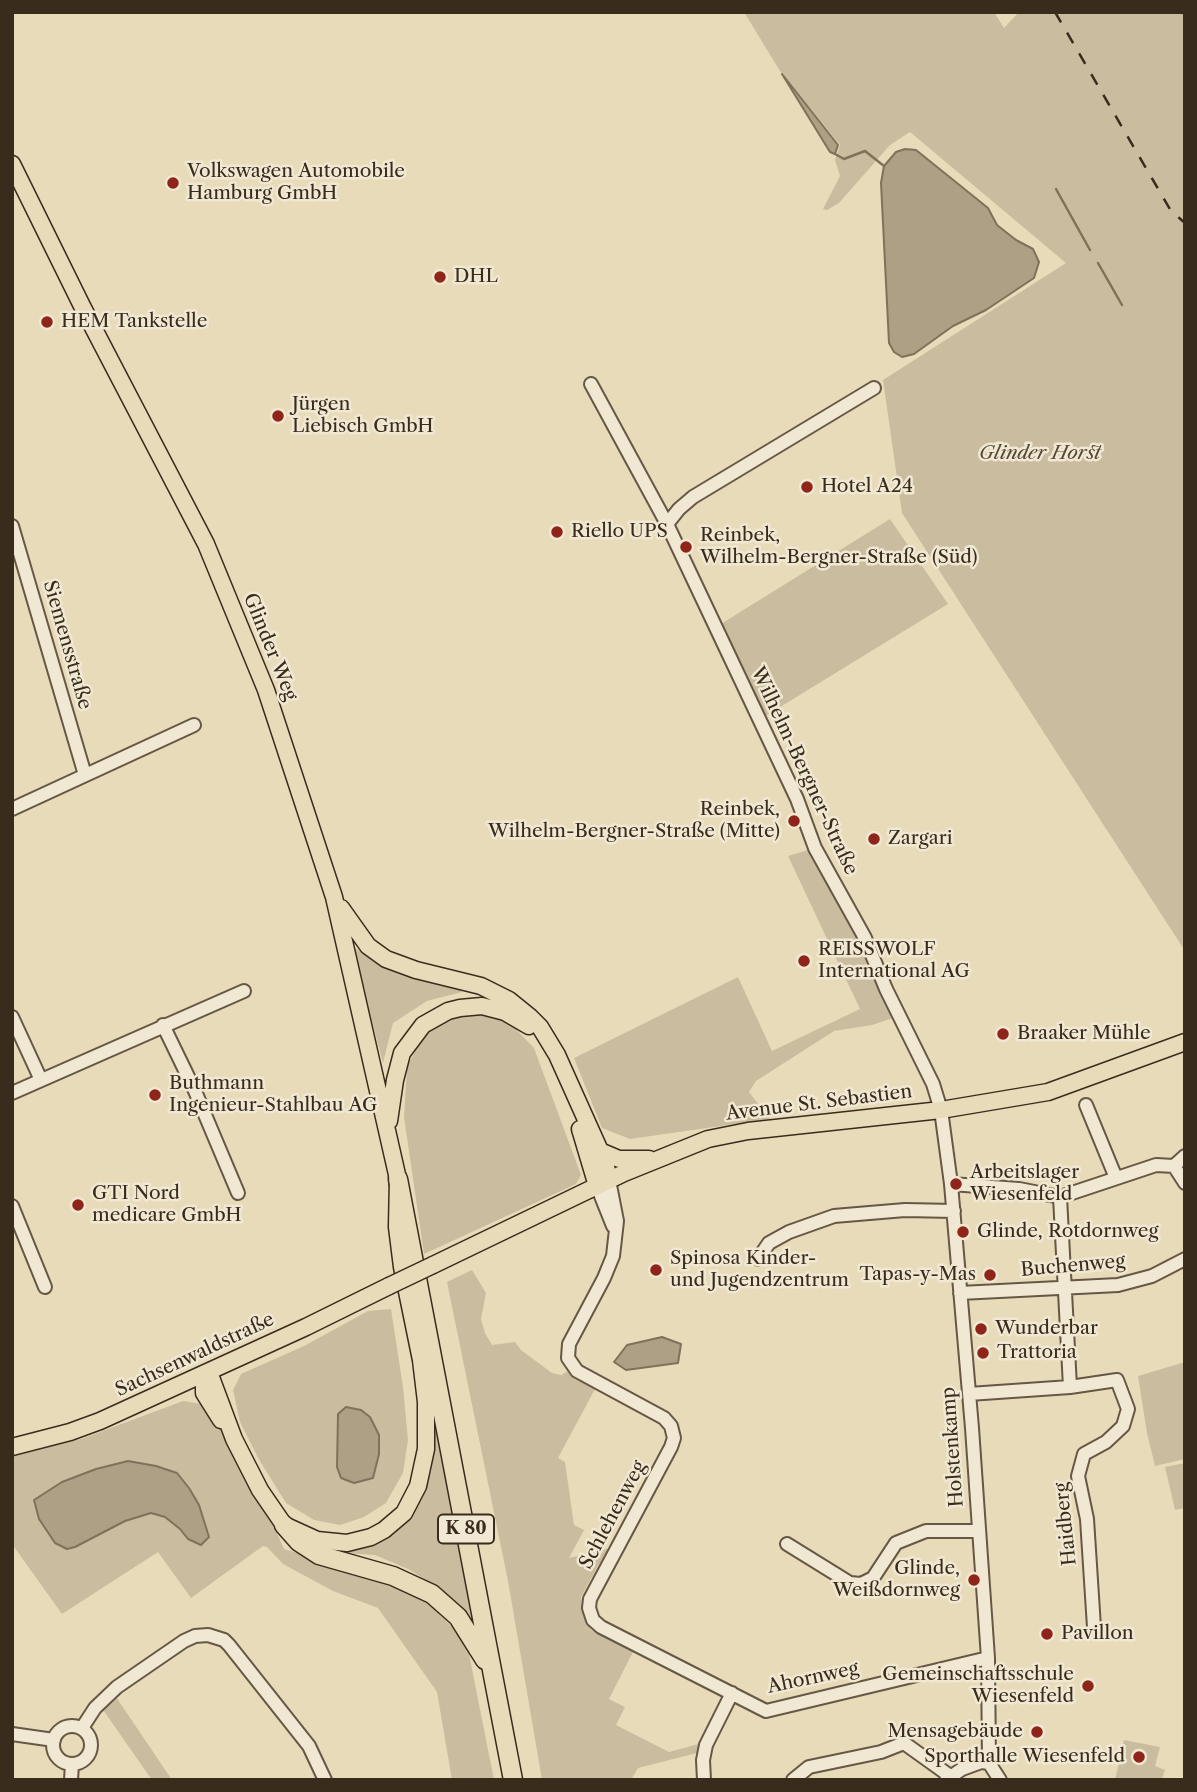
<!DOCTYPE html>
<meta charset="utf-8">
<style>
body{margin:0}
#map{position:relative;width:1197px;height:1792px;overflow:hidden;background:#e8dbba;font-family:"Libre Caslon Text",serif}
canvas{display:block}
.frame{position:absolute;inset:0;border:14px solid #3a2c1c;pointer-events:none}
</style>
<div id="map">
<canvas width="1197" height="1792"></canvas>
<div class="frame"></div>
</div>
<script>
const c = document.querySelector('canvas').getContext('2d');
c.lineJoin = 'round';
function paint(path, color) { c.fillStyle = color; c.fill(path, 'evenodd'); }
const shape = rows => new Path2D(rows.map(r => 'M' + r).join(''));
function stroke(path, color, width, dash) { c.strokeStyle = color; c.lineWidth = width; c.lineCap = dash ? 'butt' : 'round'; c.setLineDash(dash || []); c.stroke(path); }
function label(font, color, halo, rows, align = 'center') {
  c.font = font + ' "Libre Caslon Text",serif'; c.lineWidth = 5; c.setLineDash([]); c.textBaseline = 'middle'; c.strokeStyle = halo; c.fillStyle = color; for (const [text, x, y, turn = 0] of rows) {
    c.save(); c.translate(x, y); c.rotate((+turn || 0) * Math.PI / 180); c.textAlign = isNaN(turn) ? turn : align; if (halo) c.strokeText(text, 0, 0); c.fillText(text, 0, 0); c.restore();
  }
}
paint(shape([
 [744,12,994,12,1004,28,1019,12,1185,12,1185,951,902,513,883,380,1066,263,910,132,890,145,839,203,827,210,823,209,840,176,835,160,840,145,780,71],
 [890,519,948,604,759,720,716,627],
 [815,848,899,1016,872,1025,834,1031,756,1081,749,1092,770,1119,630,1139,602,1128,574,1058,738,977,772,1051,860,1009,788,856],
 [352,946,382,967,460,989,462,992,427,1001,393,1023,383,1063],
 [483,1011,510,1023,534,1048,581,1175,576,1184,424,1254,404,1117,407,1067,425,1033,454,1017],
 [472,1270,486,1293,481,1319,485,1333,492,1345,515,1342,521,1350,552,1373,561,1375,568,1371,574,1379,595,1389,558,1458,565,1462,574,1525,584,1530,569,1558,611,1548,603,1563,599,1564,581,1597,583,1615,591,1630,633,1652,609,1699,625,1707,616,1725,669,1752,702,1743,701,1752,638,1768,631,1780,542,1780,508,1581,447,1282],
 [391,1309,403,1387,408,1440,403,1473,386,1503,364,1517,340,1525,314,1520,286,1503,258,1458,240,1422,233,1390,241,1374,304,1346,368,1311],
 [346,1407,354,1483,341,1477,337,1467,338,1414],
 [1185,1362,1185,1459,1155,1466,1147,1433,1138,1376],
 [430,1370,480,1635,459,1606,429,1582,408,1569,375,1555,344,1553,315,1543,346,1546,412,1512],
 [183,1401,202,1404,213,1415,259,1503,272,1522,284,1549,397,1582,431,1606,455,1630,469,1654,494,1780,452,1780,437,1692,378,1608,333,1591,283,1564,267,1547,263,1546,191,1598,158,1552,62,1614,12,1544,12,1457,84,1438],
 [128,1461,156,1466,177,1473,201,1544,189,1540,180,1529,165,1517,151,1513,125,1521,75,1547,67,1549,55,1543,39,1519,34,1500,62,1482,96,1469],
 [1185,1463,1185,1508,1175,1510,1165,1467],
 [112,1691,172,1780,152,1780,99,1704],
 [1124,1740,1160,1747,1155,1766,1165,1770,1162,1779,1165,1780,1115,1780]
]), '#cabd9f');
const water = shape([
 [782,74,838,145,835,154,830,152,782,74],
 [905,149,916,150,988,208,997,225,1016,240,1033,249,1039,262,1034,278,986,310,953,326,914,354,902,357,894,352,889,343,881,183,884,166,896,152,905,149],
 [662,1337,681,1344,678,1363,626,1370,614,1362,627,1345,662,1337],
 [346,1407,361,1410,370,1417,379,1435,379,1454,373,1478,354,1483,341,1478,337,1467,338,1414,346,1407],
 [128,1461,156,1466,177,1473,189,1488,199,1505,209,1537,201,1545,188,1539,180,1529,165,1517,151,1513,125,1521,75,1547,67,1549,55,1543,39,1519,34,1500,62,1482,96,1469,128,1461]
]);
paint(water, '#ada084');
stroke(water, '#7f725a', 2);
stroke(shape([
 [835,154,844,159,865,151,884,166],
 [1056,189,1090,250],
 [1098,263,1122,305]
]), '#7f725a', 2.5);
const minor = shape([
 [591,384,667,524,797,799,815,848,865,938,886,989,933,1084,941,1110,951,1184,972,1428,988,1658,989,1763,1000,1780],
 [667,524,679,509,693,497,874,388],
 [12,526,85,775],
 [12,809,194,725],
 [12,1017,41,1080],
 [163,1025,195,1091,238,1193],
 [12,1093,244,991],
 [1086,1105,1116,1178],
 [1185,1156,1174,1166,1185,1183],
 [609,1180,617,1221,613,1256,604,1278,569,1344,568,1358,577,1371,664,1418,671,1426,674,1438,671,1447,590,1599,589,1608,593,1620,601,1627,766,1711,988,1658],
 [951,1184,1019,1189,1060,1197,1156,1165,1174,1166],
 [597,1186,613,1226],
 [1060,1197,1070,1387],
 [12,1206,45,1287],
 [758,1259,769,1243,789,1232,834,1216,905,1210,954,1211],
 [960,1293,1118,1285,1152,1276,1185,1259],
 [969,1394,1070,1387,1117,1380,1128,1409,1123,1426,1106,1442,1084,1454,1078,1476,1087,1519,1094,1627],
 [787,1544,850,1583,861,1584,873,1578,896,1543,926,1531,977,1531],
 '53 1745a19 19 0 1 1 38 0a19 19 0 1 1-38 0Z',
 [82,1728,95,1708,117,1687,184,1641,195,1636,208,1635,224,1640,229,1645,309,1746,325,1780],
 [12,1734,54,1740],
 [71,1780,72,1764],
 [704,1780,703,1760,706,1745,732,1693],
 [793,1780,809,1767,881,1752,904,1743,950,1776],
 [946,1780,962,1769,981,1762,989,1763]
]);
const major = shape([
 [12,164,83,308,206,544,266,690,334,897,398,1179,397,1227,402,1267,421,1360,426,1402,426,1449,418,1486,404,1513,384,1530,371,1537,347,1543,317,1540,284,1525,260,1490,234,1439,209,1372],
 [341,908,368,946,386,959,416,970,481,986,509,1000,530,1017,540,1027,557,1055,605,1162,609,1180],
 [389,1121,395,1080,402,1053,423,1025,448,1011,460,1008,482,1006,505,1012,529,1026],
 [580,1129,597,1186],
 [600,1151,619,1159,649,1159],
 [433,1265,624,1173,708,1139,748,1131,941,1110,1048,1092,1185,1042],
 [209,1372,204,1382,204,1393,221,1420],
 [12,1447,70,1432,100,1421,306,1327,389,1286]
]);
const highway = shape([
 [398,1179,513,1780],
 [284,1525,299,1542,319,1555,393,1576,432,1594,458,1617,485,1660]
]);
stroke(minor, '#665844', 16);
stroke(major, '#3a2c1c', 19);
stroke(highway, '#3a2c1c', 21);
stroke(minor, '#f0e8d2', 12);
stroke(major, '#e8dbba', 16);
stroke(highway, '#e8dbba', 18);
stroke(shape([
 [1055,12,1171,211,1185,223]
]), '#3a2c1c', 2.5, [12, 12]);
const majorBridge = shape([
 [389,1286,433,1265]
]);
stroke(majorBridge, '#3a2c1c', 19, []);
stroke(majorBridge, '#e8dbba', 16);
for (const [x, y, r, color] of [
 [173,183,7,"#8f2418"],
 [440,277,7,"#8f2418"],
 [47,322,7,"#8f2418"],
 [278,416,7,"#8f2418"],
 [807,487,7,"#8f2418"],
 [557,532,7,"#8f2418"],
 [686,547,7,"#8f2418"],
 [794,821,7,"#8f2418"],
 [874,839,7,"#8f2418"],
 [804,961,7,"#8f2418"],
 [1003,1034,7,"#8f2418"],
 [155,1095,7,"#8f2418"],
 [956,1184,7,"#8f2418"],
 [78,1205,7,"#8f2418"],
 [963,1232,7,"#8f2418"],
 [656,1270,7,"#8f2418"],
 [990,1275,7,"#8f2418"],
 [981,1329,7,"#8f2418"],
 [983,1353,7,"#8f2418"],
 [974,1580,7,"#8f2418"],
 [1047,1634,7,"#8f2418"],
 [1088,1686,7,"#8f2418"],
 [1037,1732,7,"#8f2418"],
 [1139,1757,7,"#8f2418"]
]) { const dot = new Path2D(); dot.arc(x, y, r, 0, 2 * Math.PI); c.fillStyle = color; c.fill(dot); stroke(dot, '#f0e8d2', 2.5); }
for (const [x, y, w] of [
 [466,1529,56]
]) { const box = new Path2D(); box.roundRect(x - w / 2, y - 14.5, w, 29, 5); c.fillStyle = '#f0e8d2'; c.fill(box); stroke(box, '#3a2c1c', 2); }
label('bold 18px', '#3a2c1c', null, [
 ["K 80",466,1529]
]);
label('19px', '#3a2c1c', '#f0e8d2', [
 ["Volkswagen Automobile",187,172],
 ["Hamburg GmbH",187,194],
 ["DHL",454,277],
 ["HEM Tankstelle",61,322],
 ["Jürgen",292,405],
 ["Liebisch GmbH",292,427],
 ["Hotel A24",821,487],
 ["Riello UPS",571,532],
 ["Reinbek,",700,536],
 ["Wilhelm-Bergner-Straße (Süd)",700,558],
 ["Reinbek,",780,810,"right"],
 ["Wilhelm-Bergner-Straße (Mitte)",780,832,"right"],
 ["Zargari",888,839],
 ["REISSWOLF",818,950],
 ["International AG",818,972],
 ["Braaker Mühle",1017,1034],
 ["Buthmann",169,1084],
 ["Ingenieur-Stahlbau AG",169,1106],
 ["Arbeitslager",970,1173],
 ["Wiesenfeld",970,1195],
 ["GTI Nord",92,1194],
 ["medicare GmbH",92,1216],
 ["Glinde, Rotdornweg",977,1232],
 ["Spinosa Kinder-",670,1259],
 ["und Jugendzentrum",670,1281],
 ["Tapas-y-Mas",976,1275,"right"],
 ["Wunderbar",995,1329],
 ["Trattoria",997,1353],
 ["Glinde,",960,1569,"right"],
 ["Weißdornweg",960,1591,"right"],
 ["Pavillon",1061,1634],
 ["Gemeinschaftsschule",1074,1675,"right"],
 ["Wiesenfeld",1074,1697,"right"],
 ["Mensagebäude",1023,1732,"right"],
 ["Sporthalle Wiesenfeld",1125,1757,"right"]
], 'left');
label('italic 19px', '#574936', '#f0e8d2', [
 ["Glinder Horst",1040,454]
]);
label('19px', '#3a2c1c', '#f0e8d2', [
 ["Siemensstraße",67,645,74],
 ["Glinder Weg",270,647,68],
 ["Wilhelm-Bergner-Straße",804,771,65],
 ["Avenue St. Sebastien",819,1103,-7],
 ["Buchenweg",1073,1266,-5],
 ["Sachsenwaldstraße",195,1355,-25],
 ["Holstenkamp",953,1447,-94],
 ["Schlehenweg",613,1515,-62],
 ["Haidberg",1066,1524,-96],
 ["Ahornweg",813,1678,-12]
]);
</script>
